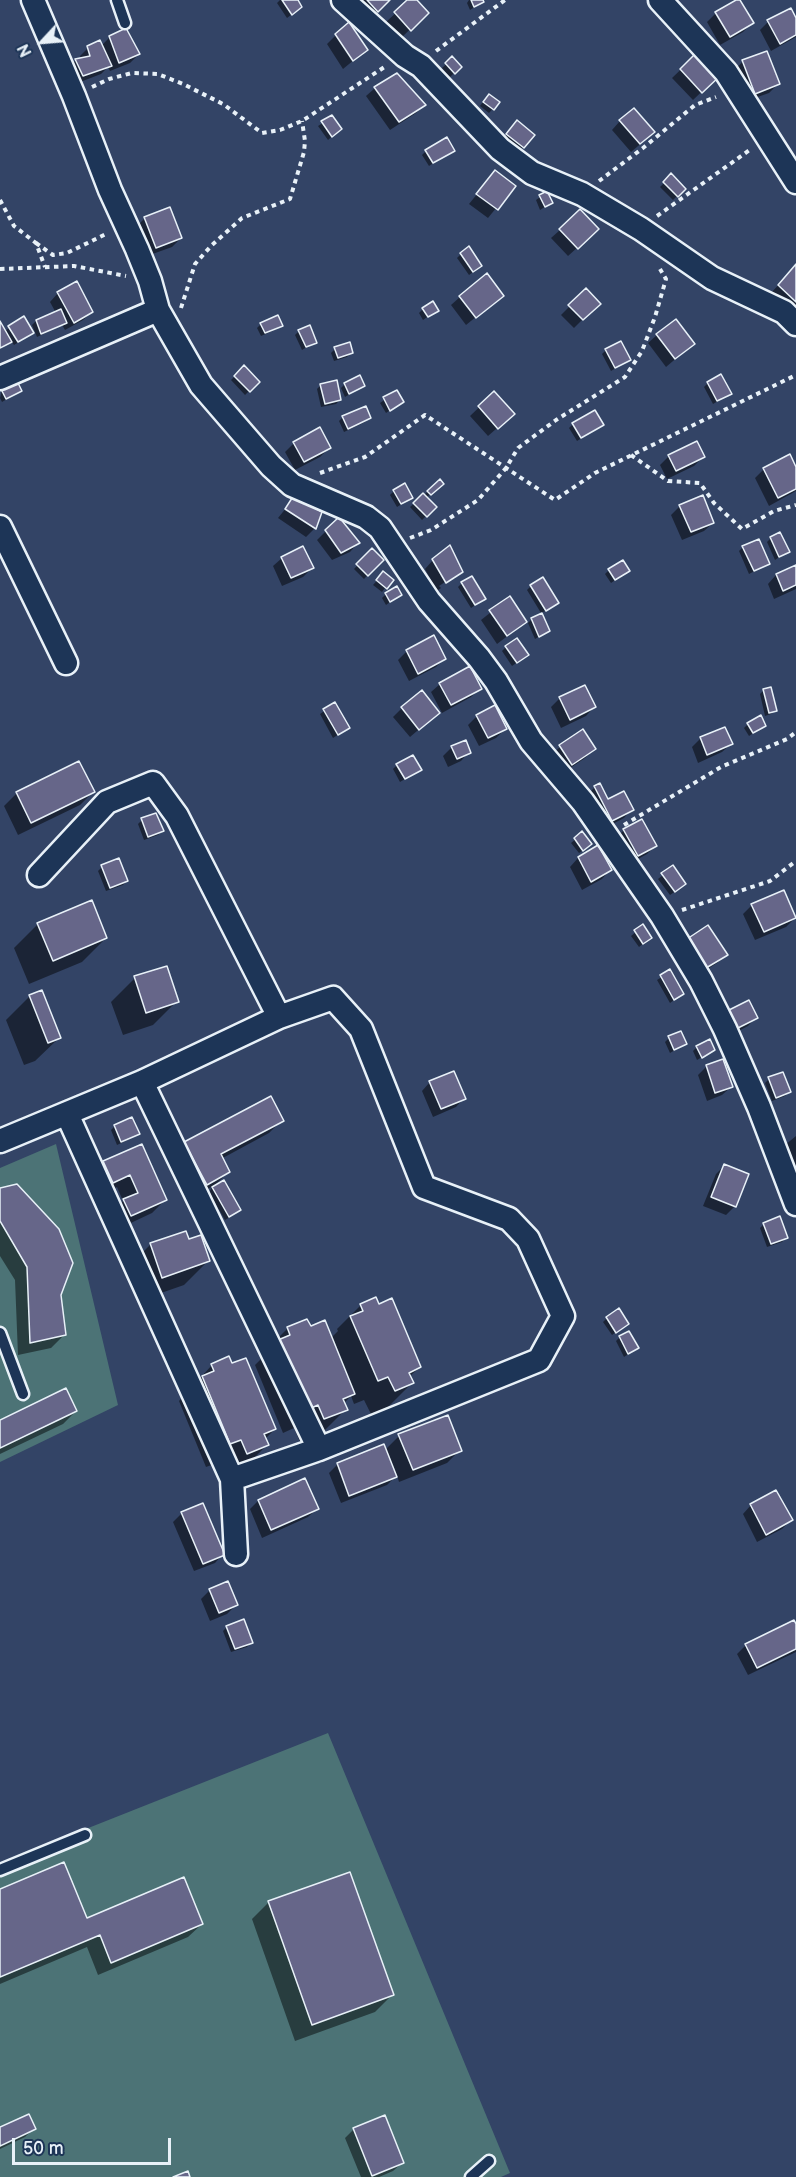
<!DOCTYPE html>
<style>
body{margin:0}
#map{position:relative;width:796px;height:2177px;overflow:hidden;background:#346;font-family:"Balsamiq Sans",sans-serif}
canvas{display:block}
.north{position:absolute;left:12px;top:12px;width:60px;height:60px;-webkit-text-stroke:4px #1d3557;paint-order:stroke;rotate:244deg;font-size:16px;font-weight:700;line-height:24px;text-align:center;color:#e8f1f8}
.north::after{content:'';display:block;margin:auto;width:21px;height:27px;background:#e8f1f8;clip-path:polygon(50% 0,100% 100%,50% 72%,0 100%)}
.scale{position:absolute;left:12px;top:2138px;width:159px;height:27px;box-sizing:border-box;border:3px solid #e8f1f8;border-top:0;padding-left:8px;font-size:18px;line-height:21px;white-space:nowrap;color:#e8f1f8;-webkit-text-stroke:4px #1d3557;paint-order:stroke}
</style>
<div id="map">
<canvas width="796" height="2177"></canvas>
<div class="north">N</div>
<div class="scale">50 m</div>
</div>
<script>
const c = document.querySelector('canvas').getContext('2d');
c.lineJoin = 'round';
function paint(path, color) { c.fillStyle = color; c.fill(path, 'evenodd'); }
const shape = rows => new Path2D(rows.map(r => 'M' + r).join(''));
function stroke(path, color, width, dash) { c.strokeStyle = color; c.lineWidth = width; c.lineCap = dash ? 'butt' : 'round'; c.setLineDash(dash || []); c.stroke(path); }
paint(shape([
 [56,1144,118,1405,0,1462,0,1168],
 [328,1733,510,2173,501,2177,0,2177,0,1863]
]), '#4c7376');
paint(shape([
 [280,0,296,0,296,11,287,18,277,3],
 [362,0,388,0,374,15,361,1],
 [410,0,415,0,427,13,401,38,386,22],
 [469,0,481,0,482,2,470,10,467,3],
 [716,13,752,23,743,32,720,45,707,22],
 [796,21,796,37,771,51,760,30,768,22],
 [336,35,366,50,343,69,327,44],
 [110,37,139,54,130,63,110,71,108,67,101,74,75,84,67,69,76,60,81,59,80,56,88,48,101,46],
 [698,53,719,75,693,100,672,78],
 [452,59,460,67,450,77,442,68],
 [743,61,778,84,769,93,746,101,735,70],
 [375,88,424,105,416,113,390,130,366,96],
 [485,99,498,103,489,113,480,106],
 [332,117,336,133,328,140,318,126],
 [620,121,644,141,631,152,612,130],
 [513,126,523,147,519,151,504,138],
 [453,150,429,166,422,155,426,151],
 [495,172,514,186,488,218,469,204],
 [671,176,684,189,673,200,660,187],
 [546,193,551,203,540,210,536,200],
 [145,218,181,238,172,247,147,256,136,227],
 [560,230,588,238,568,256,551,238],
 [461,254,476,270,469,275,457,258],
 [796,266,796,305,789,312,770,294],
 [586,290,599,303,574,328,561,315],
 [58,293,92,312,83,320,65,330,62,325,37,337,32,325,36,321,56,313,50,302],
 [502,296,466,325,451,305,460,297],
 [423,309,437,310,423,320,419,313],
 [23,318,28,336,14,345,11,341,0,349,0,323,5,331],
 [261,324,281,325,277,329,261,336,257,328],
 [299,331,315,342,302,350,295,335],
 [657,335,693,344,666,367,648,343],
 [335,349,351,353,347,357,334,361,331,353],
 [606,350,629,360,611,371,602,354],
 [244,367,258,382,245,395,231,380],
 [708,383,730,394,713,404,704,387],
 [345,384,363,386,345,397,341,388],
 [321,385,340,400,336,404,321,407,317,389],
 [2,390,20,391,2,402,0,398],
 [396,392,402,402,386,413,380,403],
 [494,393,504,422,488,436,470,416],
 [343,417,369,418,365,422,344,432,339,421],
 [573,424,598,428,577,441,569,428],
 [294,443,329,448,320,457,295,470,285,452],
 [669,456,703,457,694,466,667,479,660,465],
 [764,469,796,470,796,491,769,506,755,478],
 [440,481,442,483,426,498,435,507,422,520,410,507],
 [394,491,411,498,397,507,390,495],
 [295,497,320,513,315,528,306,537,278,518],
 [680,506,713,523,704,531,682,540,671,515],
 [326,531,358,543,350,552,332,560,317,540],
 [771,538,788,551,775,560,767,542],
 [743,547,768,564,749,574,739,551],
 [372,550,382,560,364,579,354,569],
 [282,558,312,568,303,577,282,586,273,566],
 [433,560,461,572,454,579,454,576,439,586,441,588,437,591,425,569],
 [796,566,796,589,774,599,768,584,776,575],
 [609,570,628,571,611,583,605,574],
 [380,577,385,588,382,592,373,585],
 [462,583,484,599,471,608,458,587],
 [531,586,553,607,541,613,527,590],
 [386,594,401,594,386,605,382,598],
 [509,598,526,622,497,644,481,620],
 [532,619,548,631,535,639,528,623],
 [506,647,523,658,512,666,502,651],
 [407,651,444,659,436,667,409,681,398,660],
 [440,684,480,688,471,697,442,713,431,692],
 [764,690,775,710,771,714,765,716,760,694],
 [560,698,594,707,586,716,561,728,551,707],
 [334,704,348,728,333,738,320,714],
 [402,708,438,713,410,737,393,717],
 [477,716,505,729,496,738,479,746,468,725],
 [748,724,764,726,749,736,744,728],
 [725,729,731,744,722,752,698,763,692,747,700,739],
 [452,747,469,752,461,761,448,767,443,756],
 [560,747,594,749,585,758,563,773,551,755],
 [397,765,420,770,400,782,393,769],
 [595,787,607,801,632,809,624,818,603,829,586,796],
 [93,792,80,805,18,835,4,806,17,793],
 [142,820,162,831,158,835,144,840,138,824],
 [624,830,655,846,647,854,629,864,615,839],
 [582,834,586,848,579,853,571,843],
 [598,847,610,870,602,879,582,890,570,867,578,858],
 [102,867,127,881,123,885,106,891,98,871],
 [672,868,680,888,670,895,658,879],
 [752,905,795,918,786,927,755,940,743,914],
 [38,924,106,938,82,962,29,984,14,948],
 [643,926,650,938,639,947,631,936],
 [688,940,726,955,717,963,697,976],
 [670,972,682,994,670,1003,657,980],
 [135,978,177,1001,153,1025,123,1035,111,1002],
 [30,996,59,1038,35,1061,24,1065,6,1020],
 [749,1002,756,1017,748,1026,727,1037],
 [669,1038,685,1044,670,1053,665,1042],
 [697,1047,714,1050,697,1060,693,1051],
 [707,1066,731,1087,722,1095,707,1101,698,1075],
 [782,1074,789,1092,785,1096,772,1101,765,1083,769,1079],
 [430,1082,464,1098,456,1107,433,1117,422,1091],
 [282,1120,269,1133,221,1159,228,1172,215,1185,239,1210,235,1214,225,1220,209,1192,213,1186,193,1197,172,1156,185,1143],
 [115,1126,138,1133,134,1137,117,1145,111,1130],
 [796,1136,796,1167,791,1169,785,1145],
 [141,1146,165,1200,152,1213,118,1229,111,1214,123,1201,117,1187,99,1195,91,1175,104,1162],
 [725,1165,735,1206,726,1215,703,1206,716,1174],
 [0,1190,60,1295,64,1335,51,1348,18,1355,15,1280,0,1256],
 [764,1224,786,1238,782,1242,767,1247,760,1228],
 [185,1232,188,1241,208,1261,184,1285,138,1301,126,1269,150,1245],
 [361,1305,420,1367,409,1377,412,1383,388,1407,371,1414,364,1400,354,1404,351,1396,344,1403,346,1409,322,1433,300,1442,294,1428,283,1433,255,1365,265,1355,264,1352,288,1328,310,1328,331,1338,338,1331,337,1329],
 [607,1318,623,1327,612,1335,603,1322],
 [620,1337,637,1348,624,1357,616,1341],
 [212,1365,275,1429,265,1439,267,1445,243,1469,217,1463,206,1467,179,1401],
 [76,1411,63,1424,0,1454,0,1422],
 [399,1436,460,1450,447,1463,399,1482,397,1475,387,1485,341,1503,329,1473,337,1465,383,1446,385,1450],
 [258,1501,317,1509,308,1517,262,1538,250,1509],
 [751,1505,791,1520,782,1529,757,1542,743,1514],
 [182,1513,223,1554,215,1563,194,1571,173,1522],
 [210,1590,236,1605,227,1614,210,1621,201,1599],
 [227,1627,251,1643,247,1647,231,1652,223,1631],
 [796,1627,796,1652,748,1675,737,1654,746,1645],
 [0,1890,87,1920,202,1924,188,1937,98,1975,87,1947,0,1984],
 [269,1902,392,1995,375,2012,295,2041,252,1919],
 [34,2128,25,2137,0,2149,0,2129],
 [354,2129,402,2163,393,2171,379,2177,361,2177,345,2138]
]), '#0007');
const building = shape([
 [282,0,298,0,302,7,292,15,282,0],
 [367,0,390,0,378,12,367,0],
 [407,0,417,0,429,13,411,31,394,12,407,0],
 [471,0,483,0,484,2,474,7,471,0],
 [736,0,740,0,754,23,730,37,715,12,736,0],
 [791,8,796,18,796,35,780,44,767,20,791,8],
 [349,22,368,50,353,61,335,34,349,22],
 [126,28,140,54,119,63,109,36,126,28],
 [100,40,112,66,83,76,75,59,90,56,87,46,100,40],
 [698,51,721,75,702,93,680,69,698,51],
 [767,51,780,84,755,94,742,60,767,51],
 [452,56,462,67,455,74,445,63,452,56],
 [397,73,426,105,399,122,374,87,397,73],
 [489,94,500,102,494,110,483,102,489,94],
 [634,108,655,132,640,144,619,120,634,108],
 [332,115,342,129,332,137,321,121,332,115],
 [517,120,535,135,524,148,506,134,517,120],
 [447,137,455,151,433,163,425,150,447,137],
 [495,170,516,186,498,210,476,194,495,170],
 [671,173,686,189,678,197,663,182,671,173],
 [547,191,553,203,545,207,539,195,547,191],
 [170,207,182,238,156,248,144,217,170,207],
 [580,209,599,229,578,249,559,229,580,209],
 [469,246,482,266,473,272,460,253,469,246],
 [796,264,796,302,778,285,796,264],
 [487,273,504,296,476,318,459,296,487,273],
 [77,281,93,312,74,323,57,292,77,281],
 [586,288,601,304,583,320,568,305,586,288],
 [433,301,439,311,428,317,422,308,433,301],
 [61,309,67,323,41,334,36,320,61,309],
 [278,315,283,326,265,333,260,323,278,315],
 [24,316,34,333,18,342,8,326,24,316],
 [676,319,695,344,675,359,656,334,676,319],
 [0,321,12,342,0,348,0,321],
 [310,325,317,343,306,347,298,330,310,325],
 [621,341,631,360,615,368,605,349,621,341],
 [350,342,353,353,338,358,334,347,350,342],
 [244,365,260,382,250,392,234,376,244,365],
 [721,374,732,394,717,401,707,382,721,374],
 [360,375,365,386,349,394,344,383,360,375],
 [337,380,341,400,325,404,320,384,337,380],
 [17,381,22,391,6,399,1,389,17,381],
 [397,390,404,402,390,411,383,397,397,390],
 [494,391,515,414,498,429,478,406,494,391],
 [366,406,371,418,348,429,342,416,366,406],
 [595,410,604,425,581,438,572,423,595,410],
 [320,427,331,448,304,462,293,442,320,427],
 [697,441,705,457,676,471,668,455,697,441],
 [790,454,796,467,796,489,778,498,763,468,790,454],
 [440,479,444,484,431,495,427,491,440,479],
 [405,483,413,498,401,504,393,490,405,483],
 [423,493,437,507,427,517,413,503,423,493],
 [294,495,322,512,316,529,285,509,294,495],
 [703,495,714,523,691,532,679,505,703,495],
 [339,517,360,543,341,553,325,530,339,517],
 [780,532,790,552,779,557,770,537,780,532],
 [759,539,770,564,754,571,742,546,759,539],
 [450,545,463,572,446,583,432,559,450,545],
 [303,546,314,568,291,578,281,557,303,546],
 [372,548,384,560,368,576,356,564,372,548],
 [623,560,630,571,615,580,608,569,623,560],
 [796,565,796,585,783,591,776,574,796,565],
 [383,571,394,580,387,589,376,580,383,571],
 [472,576,486,599,475,605,461,582,472,576],
 [543,577,559,603,546,611,530,585,543,577],
 [397,586,402,595,390,602,385,593,397,586],
 [510,596,527,622,507,636,489,610,510,596],
 [542,613,550,631,539,637,531,618,542,613],
 [434,635,446,659,418,674,406,650,434,635],
 [517,638,529,655,517,663,505,646,517,638],
 [470,666,482,689,451,705,439,683,470,666],
 [585,685,596,707,570,720,559,697,585,685],
 [771,687,777,711,769,713,763,689,771,687],
 [422,690,440,713,419,730,401,707,422,690],
 [335,702,350,728,338,735,323,709,335,702],
 [495,705,507,729,488,738,476,715,495,705],
 [761,715,766,726,753,733,747,723,761,715],
 [725,727,733,744,707,755,700,737,725,727],
 [583,729,596,749,572,765,559,745,583,729],
 [466,740,471,753,457,759,451,746,466,740],
 [413,755,422,770,405,779,396,764,413,755],
 [79,761,95,792,31,823,16,792,79,761],
 [600,783,608,799,624,791,634,810,612,821,594,786,600,783],
 [156,813,164,831,148,837,141,818,156,813],
 [642,819,657,846,638,856,623,829,642,819],
 [582,831,592,844,583,851,574,838,582,831],
 [598,845,612,870,591,882,578,857,598,845],
 [119,858,128,881,110,888,101,865,119,858],
 [673,865,686,884,675,892,661,873,673,865],
 [784,890,796,918,764,932,751,904,784,890],
 [92,900,107,938,53,961,37,923,92,900],
 [643,924,652,938,643,944,634,930,643,924],
 [708,925,728,955,706,968,687,939,708,925],
 [167,966,179,1002,146,1013,134,976,167,966],
 [670,969,684,994,674,1000,660,975,670,969],
 [42,990,61,1038,48,1043,29,995,42,990],
 [749,1000,758,1018,736,1029,727,1011,749,1000],
 [681,1031,687,1044,674,1050,668,1036,681,1031],
 [710,1039,715,1050,702,1058,696,1046,710,1039],
 [723,1059,733,1087,715,1093,706,1065,723,1059],
 [454,1071,466,1099,441,1109,429,1081,454,1071],
 [783,1072,791,1092,776,1098,768,1077,783,1072],
 [271,1096,284,1121,221,1154,230,1172,207,1185,184,1142,271,1096],
 [132,1117,140,1134,121,1142,114,1125,132,1117],
 [142,1144,167,1200,131,1216,123,1199,138,1193,130,1175,113,1183,103,1161,142,1144],
 [724,1164,749,1174,736,1207,711,1197,724,1164],
 [224,1180,241,1210,229,1217,212,1187,224,1180],
 [17,1184,59,1229,73,1263,61,1295,66,1335,30,1343,27,1267,0,1221,0,1188,17,1184],
 [780,1216,788,1238,771,1244,763,1223,780,1216],
 [186,1231,189,1239,201,1235,210,1261,162,1278,150,1243,186,1231],
 [376,1297,379,1304,392,1298,421,1367,409,1373,414,1383,395,1391,388,1377,378,1381,350,1316,363,1311,360,1304,376,1297],
 [619,1308,629,1324,616,1333,606,1317,619,1308],
 [307,1319,311,1326,325,1320,355,1394,343,1399,348,1410,324,1419,318,1405,307,1410,278,1340,290,1335,287,1327,307,1319],
 [629,1331,639,1348,628,1354,619,1336,629,1331],
 [229,1356,232,1363,246,1358,276,1429,264,1434,269,1445,247,1454,241,1440,230,1444,202,1376,214,1371,211,1364,229,1356],
 [66,1388,77,1411,0,1448,0,1420,66,1388],
 [448,1415,462,1451,413,1470,398,1434,448,1415],
 [384,1444,397,1477,349,1496,337,1463,384,1444],
 [305,1478,319,1509,271,1530,258,1500,305,1478],
 [776,1490,793,1520,766,1535,750,1504,776,1490],
 [203,1503,225,1555,203,1564,181,1512,203,1503],
 [228,1581,238,1605,219,1613,209,1589,228,1581],
 [244,1619,253,1643,235,1649,226,1626,244,1619],
 [794,1620,796,1624,796,1649,757,1668,745,1644,794,1620],
 [64,1862,87,1918,184,1877,203,1924,111,1963,100,1935,0,1977,0,1889,64,1862],
 [350,1872,394,1995,312,2025,268,1901,350,1872],
 [29,2114,36,2129,0,2146,0,2127,29,2114],
 [385,2115,404,2163,372,2176,353,2128,385,2115],
 [188,2171,190,2177,173,2177,188,2171]
]);
paint(building, '#666689');
stroke(building, '#e8f1f8', 1.5);
const lane = shape([
 [117,0,125,23],
 [0,1333,23,1394],
 [0,1870,85,1835],
 [471,2177,489,2161]
]);
const street = shape([
 [33,0,74,96,110,190,137,249,150,281,158,310,201,385,271,466,292,485,366,517,380,528,429,601,479,658,496,681,531,741,583,802,662,916,701,981,725,1029,759,1107,796,1204],
 [343,0,405,56,421,66,500,149,532,173,582,194,641,229,712,278,784,312,796,324],
 [660,0,726,72,796,182],
 [0,378,158,310],
 [0,527,66,663],
 [39,875,107,802,153,783,177,816,279,1017],
 [142,1082,319,1449],
 [67,1114,232,1479],
 [0,1141,142,1082,279,1017,333,998,361,1029,424,1187,509,1219,528,1239,563,1316,539,1360,319,1449,232,1479,236,1554]
]);
stroke(lane, '#e8f1f8', 15);
stroke(street, '#e8f1f8', 27);
stroke(shape([
 [436,51,505,0],
 [92,87,109,79,132,73,158,74,183,84,223,104,262,133,280,130,302,121,386,66],
 [599,181,643,148,695,105,716,97],
 [0,200,14,226,36,243,45,267],
 [657,216,751,149],
 [36,243,53,255,67,253,108,233],
 [0,269,74,266,126,276],
 [181,308,195,264,211,246,242,218,290,199,304,152,305,141,302,121],
 [631,455,668,481,700,483,714,503,742,529,774,511,796,505],
 [320,473,365,457,425,415,555,500,595,473,796,375],
 [410,538,431,530,478,500,506,468,518,448,556,420,625,377,642,351,655,317,666,279,660,269],
 [624,825,721,767,787,739,796,732],
 [682,910,770,881,796,861]
]), '#e8f1f8', 4, [4.5, 4.5]);
stroke(lane, '#1d3557', 10);
stroke(street, '#1d3557', 22);
</script>
